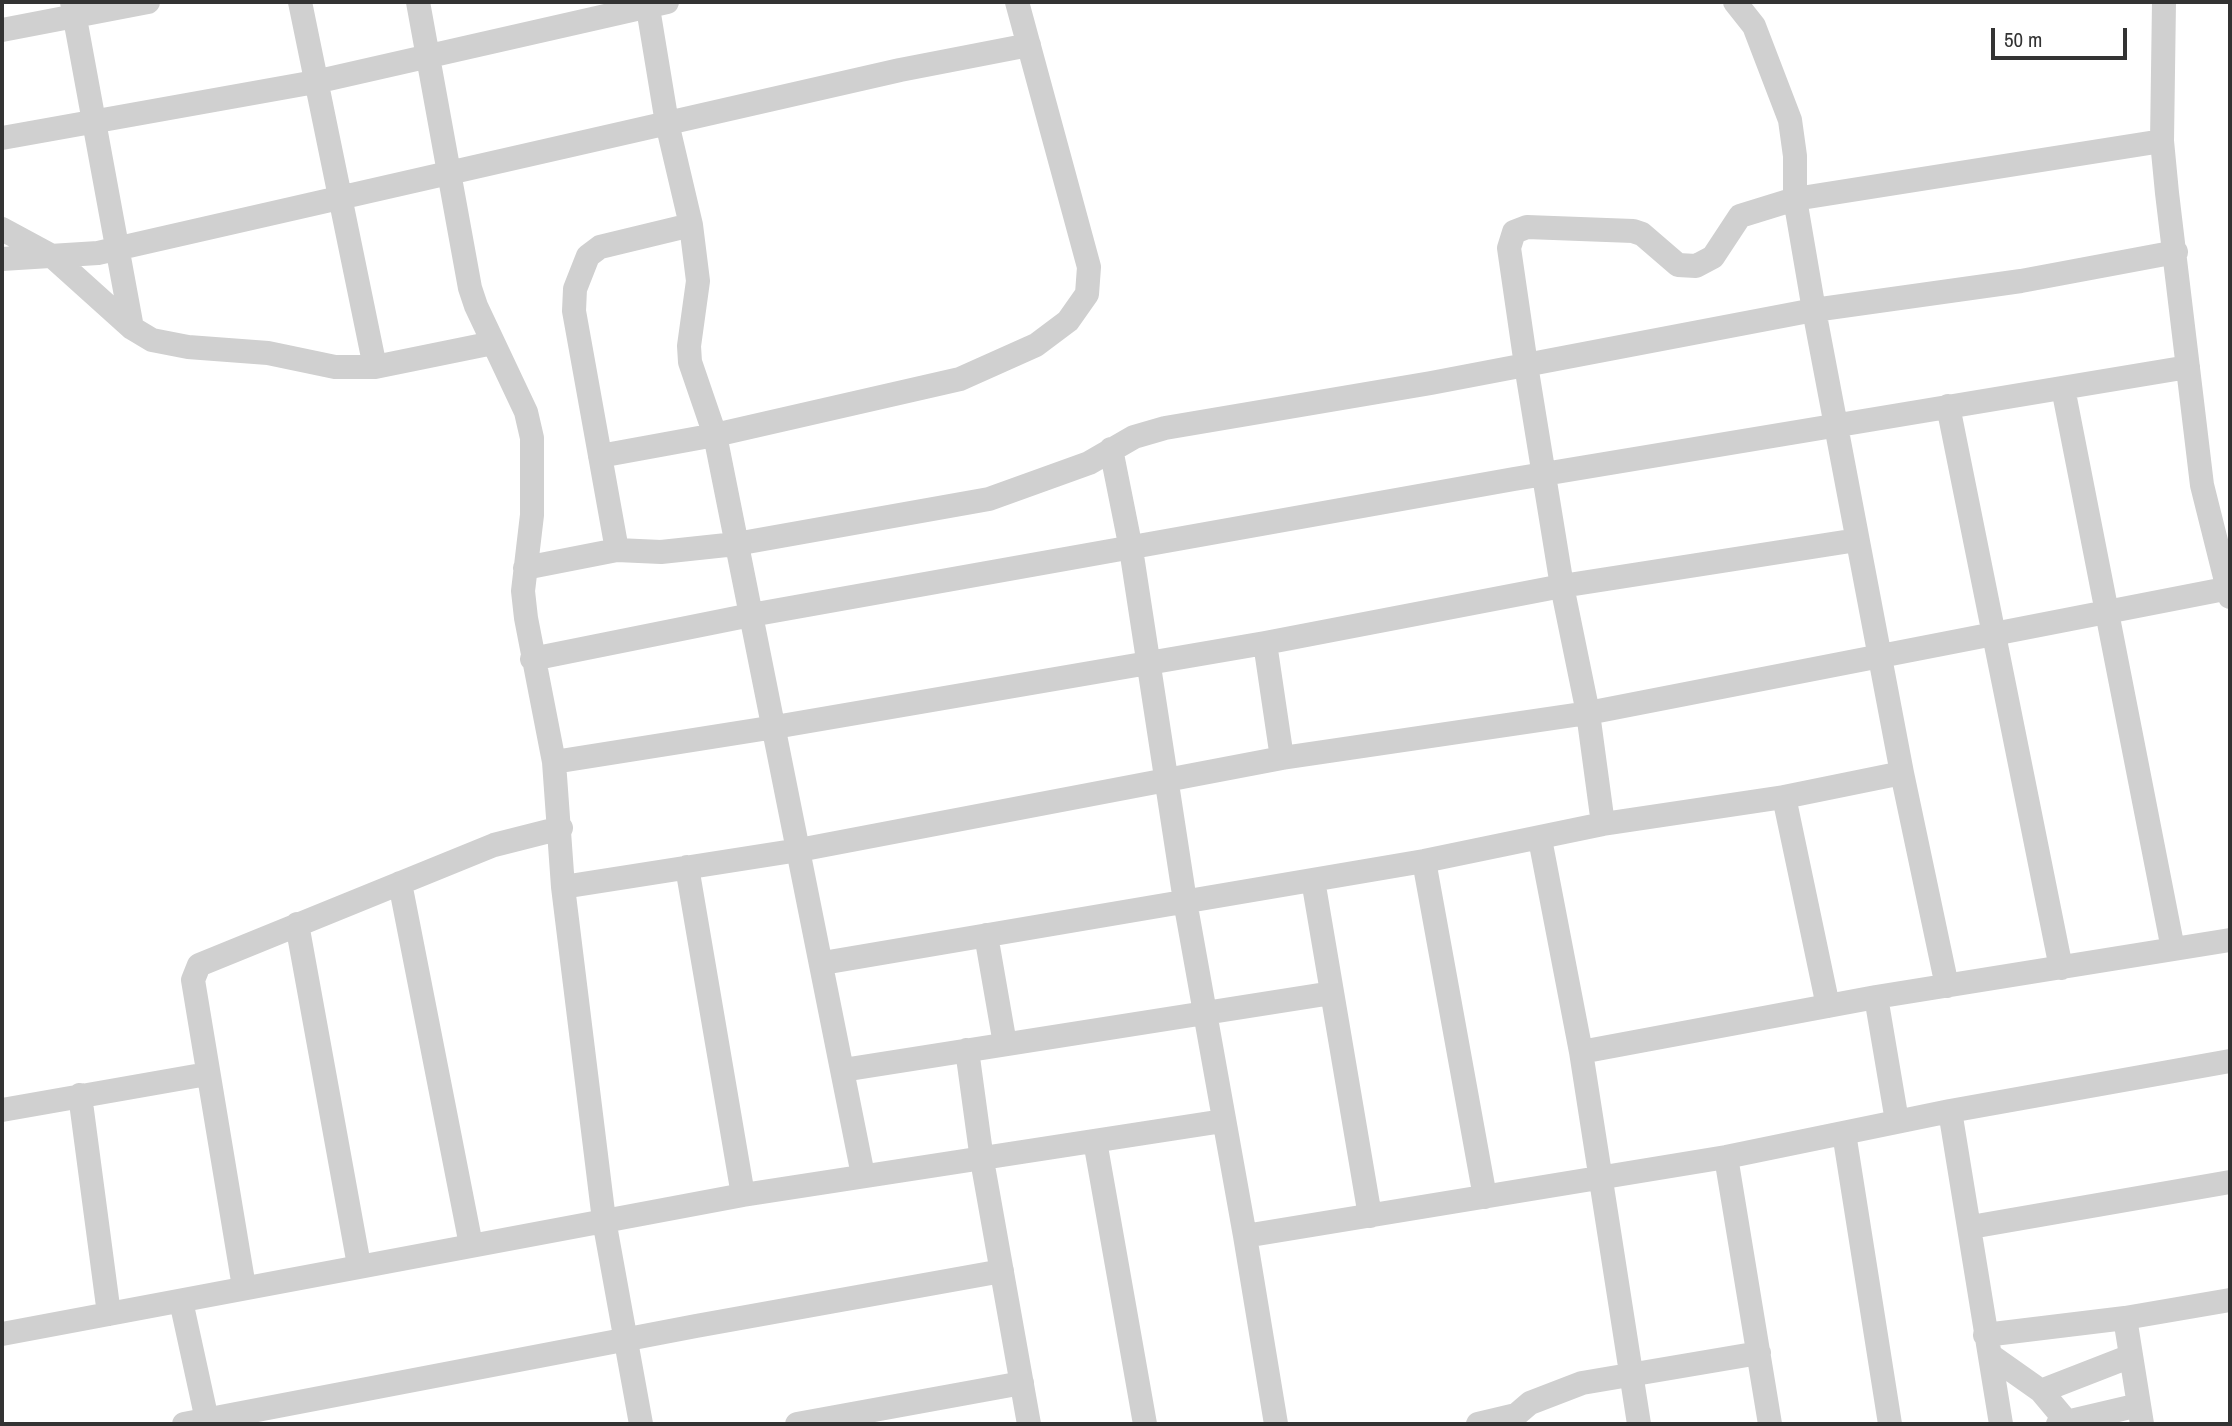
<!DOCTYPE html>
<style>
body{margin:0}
#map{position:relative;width:2232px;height:1426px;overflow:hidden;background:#fff;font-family:"Archivo Narrow",sans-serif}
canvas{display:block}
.frame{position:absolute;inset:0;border:4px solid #333;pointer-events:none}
.scale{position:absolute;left:1991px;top:28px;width:136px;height:32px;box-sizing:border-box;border:4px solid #333;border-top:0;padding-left:9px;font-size:21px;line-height:24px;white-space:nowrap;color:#333;-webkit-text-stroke:5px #fff;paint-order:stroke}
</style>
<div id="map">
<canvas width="2232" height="1426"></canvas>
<div class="frame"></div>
<div class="scale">50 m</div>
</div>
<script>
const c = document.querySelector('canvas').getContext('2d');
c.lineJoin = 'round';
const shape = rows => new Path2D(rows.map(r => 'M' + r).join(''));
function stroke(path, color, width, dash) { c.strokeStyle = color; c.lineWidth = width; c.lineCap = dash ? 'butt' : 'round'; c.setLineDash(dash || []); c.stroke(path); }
stroke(shape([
 [72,2,132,328],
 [300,2,375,367],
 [418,2,470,288,476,306,526,412,532,438,532,515,523,591,526,618,554,762,563,887,604,1220,641,1424],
 [647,2,667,123,691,225,698,281,689,346,690,362,715,435,863,1175],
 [1735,2,1754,26,1790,120,1795,156,1795,199,1814,310,1902,773,1947,986],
 [2164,2,2162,141,2167,193,2202,485,2230,597],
 [2,30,148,2],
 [2,138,315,82,667,2],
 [2,229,52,256,132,328,152,340,188,347,268,353,335,367,375,367,493,343],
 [2,259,98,253,900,70,1029,45],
 [2063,388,2173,949],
 [1948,406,2061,968],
 [1111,449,1131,549,1185,901,1245,1236,1276,1424],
 [600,456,715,435,960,379,1036,345,1068,321,1087,294,1089,267,1017,2],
 [617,550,574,311,575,289,588,256,600,247,691,225],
 [525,568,617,550,661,552,736,544,989,499,1089,463,1134,437,1165,428,1431,383,1814,310,2021,281,2176,252],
 [1265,643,1282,758],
 [532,659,751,615,1514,479,2188,367],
 [554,762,775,727,1265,643,1562,586,1857,540],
 [1784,797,1828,1006],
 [1603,824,1588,713,1562,586,1526,365,1509,248,1514,232,1527,227,1633,231,1642,234,1678,265,1696,266,1713,257,1740,216,1795,199,2162,141],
 [1540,839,1581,1052,1639,1424],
 [1424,861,1485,1197],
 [687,867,743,1195],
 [1313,880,1370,1216],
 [400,883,471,1245],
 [563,887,799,850,1282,758,1588,713,2230,588],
 [297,924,359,1265],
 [986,935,1005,1044],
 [823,963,1424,861,1603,824,1784,797,1902,773],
 [1876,997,1897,1121],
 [967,1050,982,1160,1029,1424],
 [1581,1052,1876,997,2230,940],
 [843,1070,1332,993],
 [80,1095,109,1314],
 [2,1110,207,1074],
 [1950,1111,2001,1424],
 [1844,1133,1890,1424],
 [1095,1141,1145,1424],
 [1726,1157,1770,1424],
 [1971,1227,2230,1182],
 [1245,1236,1726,1157,1950,1111,2230,1061],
 [244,1287,193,980,199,965,494,845,561,828],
 [181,1301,207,1420],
 [2,1334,743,1195,1223,1121],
 [1985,1335,2125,1318],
 [1990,1355,2041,1391,2067,1422],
 [2041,1391,2131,1356],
 [184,1424,696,1326,1002,1271],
 [797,1424,1022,1383],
 [1478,1424,1516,1415,1530,1403,1582,1383,1759,1353],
 [2058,1424,2139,1405],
 [2142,1424,2125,1318,2230,1300]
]), '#d0d0d0', 24);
</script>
